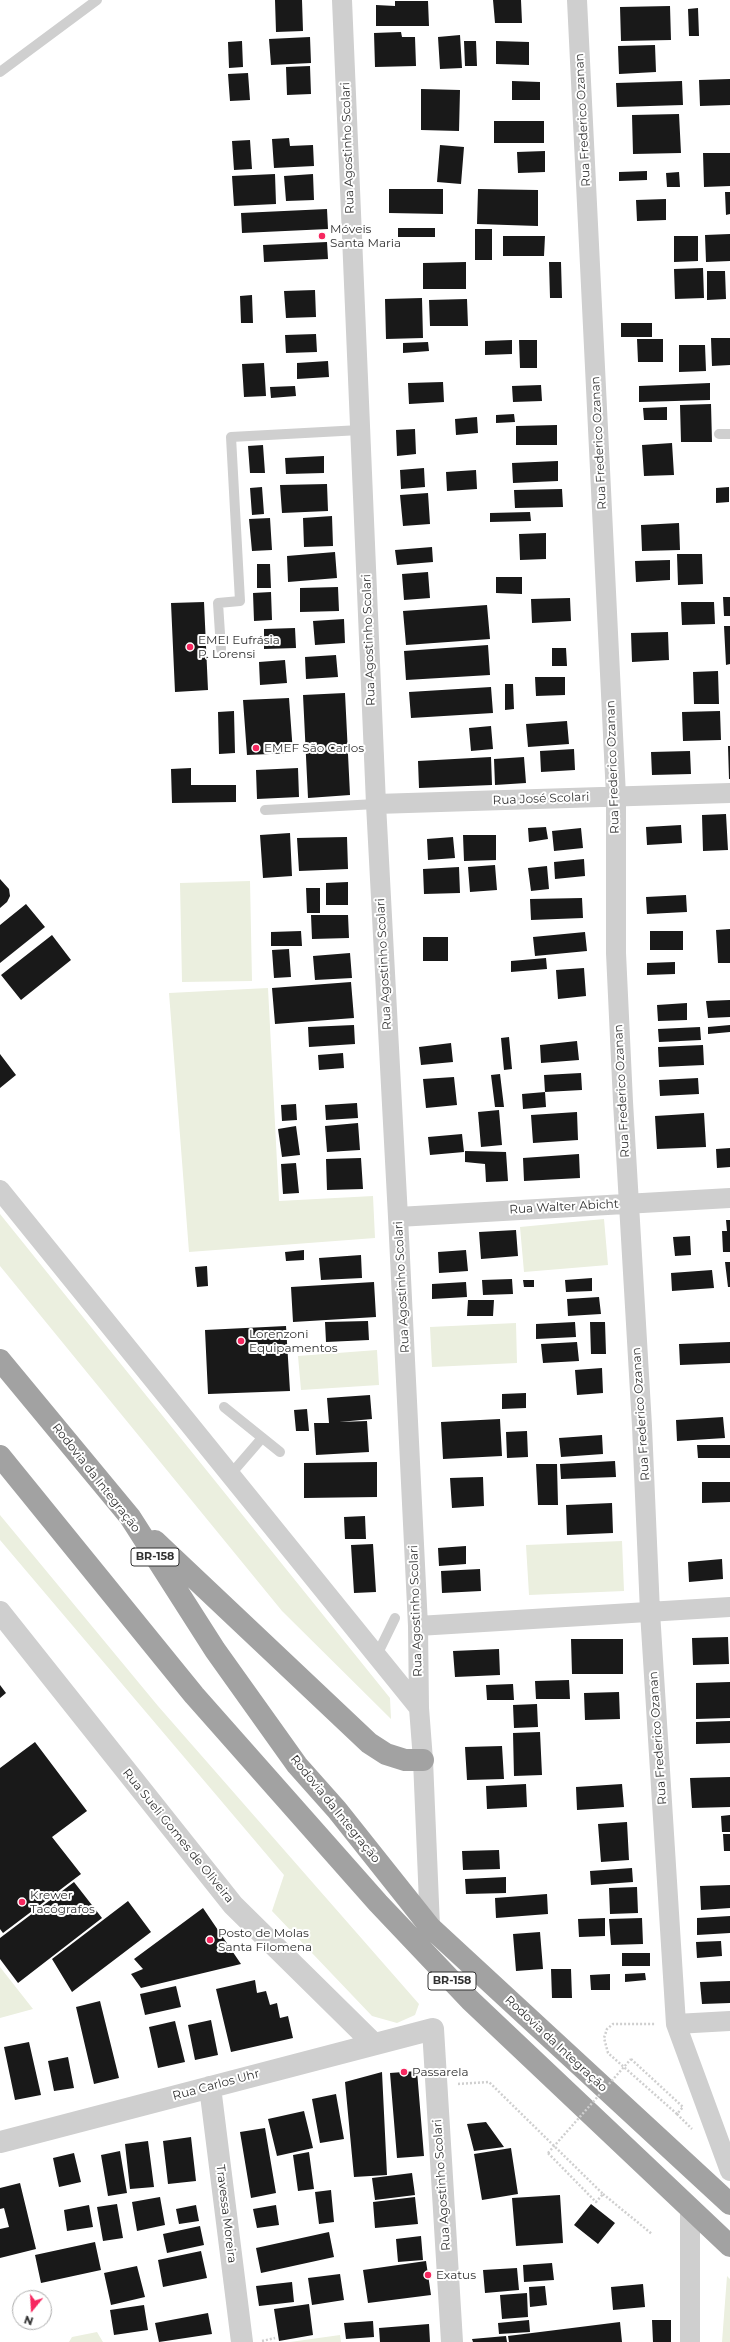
<!DOCTYPE html>
<meta charset="utf-8">
<style>
body{margin:0}
#map{position:relative;width:730px;height:2342px;overflow:hidden;background:#fff;font-family:Montserrat,sans-serif}
canvas{display:block}
.north{position:absolute;left:12px;top:2290px;width:40px;height:40px;box-sizing:border-box;background:#fff;border:1px solid #adadad;border-radius:50%;rotate:198deg;font-size:11px;font-weight:700;line-height:16px;text-align:center;color:#323232}
.north::after{content:'';display:block;margin:auto;width:14px;height:18px;background:#f6275f;clip-path:polygon(50% 0,100% 100%,50% 72%,0 100%)}
</style>
<div id="map">
<canvas width="730" height="2342"></canvas>
<div class="north">N</div>
</div>
<script>
const c = document.querySelector('canvas').getContext('2d');
c.lineJoin = 'round';
function paint(path, color) { c.fillStyle = color; c.fill(path, 'evenodd'); }
const shape = rows => new Path2D(rows.map(r => 'M' + r).join(''));
function stroke(path, color, width, dash) { c.strokeStyle = color; c.lineWidth = width; c.lineCap = dash ? 'butt' : 'round'; c.setLineDash(dash || []); c.stroke(path); }
function label(font, color, halo, rows, align = 'center') {
  c.font = font + ' Montserrat,sans-serif'; c.lineWidth = 4; c.setLineDash([]); c.textBaseline = 'middle'; c.strokeStyle = halo; c.fillStyle = color; for (const [text, x, y, turn = 0] of rows) {
    c.save(); c.translate(x, y); c.rotate((+turn || 0) * Math.PI / 180); c.textAlign = isNaN(turn) ? turn : align; if (halo) c.strokeText(text, 0, 0); c.fillText(text, 0, 0); c.restore();
  }
}
paint(shape([
 [250,881,252,981,182,982,180,883],
 [268,988,279,1201,373,1196,375,1238,189,1252,169,993],
 [0,1214,390,1698,391,1719,282,1611,0,1266],
 [604,1219,608,1265,524,1272,520,1227],
 [516,1323,517,1363,432,1367,430,1327],
 [377,1350,379,1385,301,1390,298,1356],
 [0,1515,158,1706,419,2004,415,2015,397,2023,372,2016,272,1911,284,1875,0,1540],
 [622,1541,624,1591,529,1595,526,1545],
 [0,1967,33,2009,0,2018],
 [727,2276,730,2279,730,2342,722,2342],
 [97,2332,103,2342,69,2342,72,2337],
 [340,2335,341,2342,290,2342]
]), '#ebefdf');
paint(shape([
 [275,0,302,0,303,31,276,32],
 [493,0,521,0,522,23,495,23],
 [395,1,428,1,429,26,376,26,376,5,395,6],
 [670,6,671,40,621,41,620,7],
 [698,8,699,36,689,36,688,9],
 [401,32,402,37,415,37,416,66,375,67,374,33],
 [460,35,462,68,440,69,438,37],
 [310,37,311,63,271,65,269,39],
 [242,41,243,67,229,68,228,42],
 [464,41,476,41,477,66,465,66],
 [496,41,529,42,529,65,496,64],
 [655,45,656,72,619,74,618,46],
 [310,66,311,94,287,95,286,67],
 [248,73,250,100,230,101,228,74],
 [730,79,730,105,700,106,699,80],
 [512,81,540,82,540,100,512,100],
 [682,81,683,105,617,107,616,83],
 [421,89,460,90,459,131,421,130],
 [679,114,681,153,633,154,632,115],
 [494,121,544,121,544,143,494,143],
 [289,138,290,146,313,145,314,166,274,168,272,139],
 [250,140,252,169,234,170,232,141],
 [440,145,464,147,461,184,437,182],
 [545,151,545,172,518,173,517,152],
 [703,153,730,153,730,186,704,187],
 [647,171,647,180,619,181,619,172],
 [679,172,680,187,667,187,666,173],
 [275,174,276,204,234,206,232,176],
 [313,174,314,200,286,201,284,176],
 [389,189,443,189,443,214,389,213],
 [478,189,538,190,538,226,477,224],
 [725,192,730,192,730,214,726,215],
 [666,199,666,220,637,221,636,200],
 [327,209,328,229,242,233,241,213],
 [398,228,435,228,435,237,398,237],
 [475,229,492,229,492,260,475,260],
 [730,234,730,261,706,262,705,235],
 [503,236,545,236,544,256,503,256],
 [674,236,698,236,698,261,674,262],
 [327,242,328,259,264,262,263,245],
 [466,262,466,289,423,289,423,263],
 [549,262,561,262,562,298,550,298],
 [703,268,704,298,675,299,674,269],
 [707,271,725,271,726,299,707,300],
 [315,290,316,317,286,318,284,291],
 [252,295,253,323,241,323,240,296],
 [422,298,423,338,386,339,385,299],
 [467,299,468,326,430,326,429,300],
 [621,323,652,323,652,337,621,337],
 [316,334,317,352,286,353,285,335],
 [711,338,730,338,730,365,712,366],
 [637,339,663,339,663,362,638,362],
 [512,340,512,354,485,355,485,341],
 [519,340,537,340,537,368,520,368],
 [428,342,429,351,403,353,403,343],
 [679,345,705,345,706,371,679,372],
 [328,361,329,377,297,379,297,363],
 [264,363,266,396,244,397,242,364],
 [443,382,444,402,409,404,408,383],
 [710,383,710,400,639,402,639,386],
 [541,385,542,401,513,402,512,386],
 [295,386,296,396,271,398,270,387],
 [711,404,712,442,681,442,680,405],
 [667,407,667,420,644,420,643,408],
 [514,414,515,422,496,423,496,415],
 [477,417,478,433,456,435,455,419],
 [557,425,557,445,516,445,516,426],
 [415,429,416,454,397,456,396,430],
 [672,443,674,475,644,476,642,445],
 [263,445,265,473,250,473,248,446],
 [324,456,324,473,286,474,285,458],
 [558,461,558,481,513,483,512,463],
 [424,468,425,487,401,489,400,470],
 [476,470,477,489,447,491,446,472],
 [327,484,328,511,282,513,280,485],
 [262,487,264,514,252,515,250,488],
 [729,487,729,502,716,503,716,488],
 [562,489,563,507,515,508,514,490],
 [428,493,430,524,403,526,400,495],
 [530,512,531,521,490,522,490,513],
 [332,516,333,546,304,547,303,518],
 [270,518,272,550,252,551,249,519],
 [679,523,680,550,642,551,641,525],
 [546,533,546,559,520,560,519,534],
 [432,547,433,562,397,565,395,550],
 [335,552,337,578,288,582,287,556],
 [677,554,702,554,703,584,678,585],
 [670,560,670,580,636,582,635,561],
 [257,564,270,564,271,588,257,588],
 [428,572,430,598,404,600,402,574],
 [496,577,522,577,522,594,496,593],
 [338,587,339,611,300,612,300,588],
 [271,592,272,620,254,621,253,593],
 [723,597,730,597,730,616,724,616],
 [570,598,571,621,532,623,531,599],
 [204,602,208,690,175,692,171,603],
 [681,602,714,602,715,624,682,625],
 [487,605,490,639,406,645,403,611],
 [344,619,345,643,315,645,313,621],
 [724,626,730,626,730,664,726,665],
 [295,628,296,648,264,649,264,629],
 [668,632,669,660,632,662,631,633],
 [488,645,490,675,406,680,404,651],
 [552,648,566,648,567,666,552,666],
 [336,655,338,677,306,679,305,657],
 [285,660,287,683,260,685,259,662],
 [718,671,719,704,694,704,693,672],
 [535,677,565,677,565,695,536,696],
 [505,684,513,684,514,709,505,710],
 [491,687,493,713,411,718,409,692],
 [345,693,350,795,308,798,303,695],
 [289,698,293,753,247,755,243,700],
 [234,711,235,753,219,754,218,712],
 [720,711,721,740,683,741,682,712],
 [567,721,569,744,528,747,526,724],
 [491,726,493,749,471,751,469,728],
 [728,746,730,746,730,779,729,779],
 [574,749,575,770,541,772,540,751],
 [690,751,691,774,652,775,651,752],
 [491,757,492,785,419,788,418,761],
 [524,757,526,783,495,785,494,759],
 [191,768,191,785,236,785,236,802,172,803,171,769],
 [298,768,299,797,257,799,256,770],
 [726,814,728,850,703,851,702,815],
 [681,825,682,843,647,845,646,827],
 [546,827,548,839,529,842,528,828],
 [581,828,583,848,554,851,552,831],
 [290,833,292,876,263,878,260,835],
 [463,835,496,835,496,860,464,861],
 [347,837,348,869,299,871,297,838],
 [453,837,455,858,428,860,427,839],
 [584,859,585,876,555,879,554,862],
 [495,865,497,890,470,892,468,867],
 [547,866,549,889,531,891,528,868],
 [459,867,460,893,424,894,423,869],
 [0,879,9,889,10,896,7,902,0,908],
 [348,882,348,905,326,905,326,883],
 [306,888,320,888,320,913,307,913],
 [686,895,687,912,647,914,646,897],
 [582,898,583,918,531,920,530,899],
 [26,904,45,927,0,963,0,925],
 [311,915,348,915,349,938,312,939],
 [730,929,730,963,718,963,716,930],
 [301,931,302,946,271,946,271,932],
 [650,931,683,931,683,950,650,950],
 [585,932,587,951,535,956,533,937],
 [52,935,71,960,21,1000,1,975],
 [423,937,448,937,448,961,423,961],
 [289,949,291,977,274,978,272,950],
 [350,953,352,978,315,980,313,956],
 [546,958,547,969,511,972,511,961],
 [675,962,675,974,647,975,647,963],
 [584,968,586,996,558,999,556,970],
 [351,982,354,1018,275,1024,272,988],
 [730,1000,730,1017,708,1018,706,1001],
 [687,1003,687,1020,658,1021,657,1005],
 [354,1025,355,1044,309,1047,308,1027],
 [730,1025,730,1032,708,1034,708,1027],
 [700,1027,701,1040,659,1042,658,1029],
 [509,1037,512,1069,504,1070,501,1038],
 [577,1041,579,1060,541,1063,540,1045],
 [451,1043,453,1062,421,1065,419,1047],
 [703,1045,704,1065,659,1067,658,1047],
 [343,1053,344,1068,319,1070,318,1055],
 [0,1054,16,1075,0,1088],
 [581,1073,582,1090,545,1092,546,1107,523,1109,522,1094,545,1092,544,1075],
 [500,1074,504,1107,495,1107,491,1075],
 [454,1077,457,1105,426,1108,423,1079],
 [698,1078,699,1094,660,1096,659,1080],
 [357,1103,358,1118,326,1120,325,1105],
 [296,1104,297,1120,282,1121,281,1105],
 [499,1110,502,1145,481,1147,478,1112],
 [577,1112,578,1140,533,1143,531,1115],
 [704,1113,706,1147,657,1149,655,1116],
 [358,1123,360,1150,327,1152,325,1126],
 [296,1126,300,1155,282,1157,278,1129],
 [462,1134,464,1152,430,1155,428,1137],
 [730,1148,730,1167,717,1168,716,1149],
 [465,1151,506,1152,508,1181,486,1182,485,1164,465,1162],
 [579,1154,580,1178,524,1181,523,1158],
 [361,1158,363,1189,327,1190,326,1159],
 [296,1163,299,1193,283,1194,281,1164],
 [726,1220,730,1220,730,1252,723,1252,722,1231,727,1231],
 [516,1230,518,1256,481,1259,479,1232],
 [690,1236,691,1255,675,1256,673,1237],
 [304,1250,304,1260,286,1261,285,1252],
 [466,1250,468,1271,439,1273,438,1252],
 [361,1255,362,1278,321,1280,319,1258],
 [725,1262,730,1262,730,1287,728,1287],
 [207,1266,208,1286,197,1287,195,1267],
 [712,1270,714,1288,672,1291,671,1273],
 [592,1278,592,1291,566,1292,565,1280],
 [512,1279,513,1294,483,1295,482,1280],
 [523,1280,534,1280,534,1287,524,1287],
 [374,1282,376,1317,293,1322,291,1287],
 [466,1282,467,1297,432,1299,432,1284],
 [599,1297,601,1314,568,1316,567,1299],
 [468,1300,494,1300,493,1316,467,1316],
 [368,1321,369,1340,326,1342,325,1322],
 [575,1322,576,1337,536,1339,536,1324],
 [590,1322,605,1322,606,1354,591,1354],
 [286,1326,290,1391,208,1394,205,1330],
 [577,1342,579,1361,543,1363,541,1344],
 [730,1342,730,1363,680,1365,679,1344],
 [602,1368,603,1393,577,1395,575,1370],
 [526,1393,526,1408,502,1409,502,1394],
 [370,1395,372,1419,339,1422,367,1421,369,1452,316,1455,314,1423,329,1423,327,1398],
 [307,1409,309,1431,296,1431,294,1410],
 [723,1417,725,1438,677,1441,676,1420],
 [500,1419,502,1456,443,1459,441,1422],
 [527,1431,528,1457,507,1458,506,1432],
 [602,1435,603,1454,561,1457,559,1438],
 [697,1445,730,1445,730,1458,698,1458],
 [615,1461,616,1477,561,1479,560,1464],
 [377,1462,377,1497,304,1498,304,1463],
 [536,1464,557,1464,558,1505,538,1505],
 [483,1477,484,1506,452,1508,450,1478],
 [702,1482,730,1482,730,1502,702,1503],
 [612,1503,613,1533,567,1535,566,1505],
 [365,1516,366,1539,345,1539,344,1517],
 [373,1544,376,1592,354,1593,351,1545],
 [466,1546,466,1564,439,1566,438,1548],
 [722,1559,723,1579,689,1582,688,1562],
 [480,1569,481,1591,442,1593,441,1571],
 [728,1637,729,1664,693,1665,692,1638],
 [571,1639,623,1639,623,1674,572,1674],
 [499,1649,500,1675,455,1677,453,1651],
 [569,1680,570,1699,536,1699,535,1681],
 [730,1682,730,1718,696,1719,696,1683],
 [513,1684,514,1700,487,1700,486,1685],
 [0,1685,6,1693,0,1698],
 [619,1692,620,1719,585,1720,584,1693],
 [537,1704,538,1727,514,1728,513,1705],
 [730,1721,730,1743,696,1744,696,1722],
 [540,1732,542,1775,514,1776,513,1733],
 [35,1742,87,1811,52,1837,81,1874,3,1933,0,1929,0,1768],
 [502,1746,504,1779,467,1780,465,1747],
 [730,1777,730,1807,692,1808,690,1778],
 [526,1784,527,1807,487,1809,486,1786],
 [622,1784,624,1807,577,1810,576,1787],
 [730,1815,730,1832,722,1832,721,1816],
 [627,1822,629,1860,601,1862,598,1824],
 [723,1834,730,1834,730,1851,724,1851],
 [499,1850,500,1869,463,1870,462,1851],
 [632,1868,633,1882,591,1885,590,1871],
 [506,1877,506,1893,466,1894,465,1879],
 [74,1882,102,1918,18,1983,0,1959,0,1938],
 [730,1885,730,1908,701,1910,700,1886],
 [637,1887,638,1913,610,1914,609,1888],
 [547,1894,548,1914,496,1918,495,1898],
 [128,1901,151,1932,72,1992,52,1959],
 [203,1908,241,1964,141,1988,131,1974,143,1969,134,1959],
 [730,1916,730,1933,697,1935,697,1918],
 [605,1918,605,1936,579,1937,578,1919],
 [642,1918,643,1944,611,1945,609,1919],
 [540,1932,543,1969,516,1971,513,1934],
 [721,1941,722,1956,697,1958,696,1942],
 [622,1953,650,1953,650,1966,622,1966],
 [551,1969,571,1969,572,1998,552,1998],
 [645,1973,646,1980,625,1982,625,1974],
 [610,1974,610,1990,591,1990,590,1975],
 [255,1980,257,1993,266,1991,270,2005,277,2003,280,2018,288,2016,293,2038,231,2052,216,1989],
 [730,1981,730,2003,702,2004,700,1982],
 [176,1986,181,2007,145,2015,140,1994],
 [100,2001,119,2078,94,2084,76,2007],
 [211,2020,218,2055,195,2060,188,2025],
 [175,2021,185,2062,158,2068,149,2027],
 [29,2042,41,2095,15,2100,4,2047],
 [68,2057,74,2088,54,2091,48,2061],
 [417,2071,424,2156,397,2158,390,2073],
 [382,2072,387,2175,354,2177,345,2082],
 [336,2094,344,2139,320,2143,312,2099],
 [304,2111,313,2148,277,2156,268,2119],
 [486,2122,504,2147,474,2151,467,2124],
 [265,2128,276,2193,251,2198,240,2132],
 [191,2137,196,2181,168,2184,163,2141],
 [148,2141,154,2187,130,2189,125,2144],
 [511,2148,518,2194,482,2200,474,2154],
 [120,2151,127,2193,108,2196,101,2155],
 [309,2152,314,2189,298,2191,293,2155],
 [74,2153,81,2182,59,2187,53,2158],
 [412,2173,415,2195,375,2200,372,2178],
 [20,2183,36,2249,0,2258,0,2229,9,2227,4,2208,0,2209,0,2188],
 [331,2190,334,2222,319,2224,315,2192],
 [560,2195,563,2243,516,2246,512,2198],
 [160,2197,165,2225,137,2231,132,2202],
 [415,2197,418,2224,375,2228,373,2202],
 [117,2204,123,2238,103,2241,97,2207],
 [591,2204,615,2223,598,2244,574,2225],
 [89,2205,93,2227,67,2231,64,2210],
 [196,2205,199,2221,179,2224,176,2209],
 [276,2205,279,2225,257,2228,253,2209],
 [200,2226,204,2245,167,2253,163,2234],
 [329,2232,334,2257,261,2273,256,2248],
 [421,2236,423,2260,398,2262,396,2239],
 [95,2242,101,2270,41,2283,35,2255],
 [201,2251,207,2278,163,2287,158,2260],
 [426,2261,431,2295,368,2303,363,2270],
 [552,2263,554,2280,524,2282,523,2265],
 [137,2266,145,2297,111,2305,104,2273],
 [517,2268,519,2290,485,2293,483,2270],
 [340,2274,344,2300,312,2305,308,2278],
 [292,2282,294,2302,259,2306,256,2286],
 [643,2284,645,2307,613,2310,611,2287],
 [545,2286,547,2305,530,2307,529,2287],
 [527,2293,528,2317,502,2319,500,2295],
 [309,2304,313,2335,279,2341,274,2309],
 [144,2305,148,2330,114,2335,110,2310],
 [208,2313,212,2334,159,2342,155,2323],
 [529,2320,530,2332,499,2334,498,2323],
 [652,2320,671,2320,671,2342,653,2342],
 [373,2321,374,2337,346,2339,344,2323],
 [620,2322,622,2342,509,2342,508,2336],
 [429,2324,430,2342,380,2342,379,2328],
 [506,2336,507,2342,473,2342,472,2339]
]), '#191919');
stroke(shape([
 [631,2059,683,2107,677,2114,608,2053,604,2038,607,2029,613,2024,655,2024],
 [458,2084,489,2082,603,2194,596,2202,548,2153],
 [677,2114,692,2129],
 [603,2194,652,2234],
 [262,2341,275,2338]
]), '#cfcfcf', 2.5, [2, 2]);
stroke(shape([
 [0,72,97,0],
 [719,434,730,434],
 [221,649,218,603,240,601,231,437,360,430],
 [265,810,376,804],
 [224,1407,280,1452],
 [230,1475,262,1438],
 [376,1657,395,1618]
]), '#cfcfcf', 10);
stroke(shape([
 [342,0,376,804,398,1217,418,1626,419,1708,423,1760,430,1927],
 [577,0,616,796,616,953,623,1102,642,1426,650,1612,676,2024,730,2171],
 [376,804,730,793],
 [0,1190,419,1708],
 [398,1217,730,1198],
 [418,1626,730,1607],
 [676,2024,730,2021],
 [690,2208,690,2342]
]), '#cfcfcf', 20);
stroke(shape([
 [0,1612,233,1905,374,2044],
 [210,2087,242,2342],
 [0,2142,433,2029,452,2342]
]), '#cfcfcf', 22);
stroke(shape([
 [0,1360,130,1517,215,1650,297,1765,337,1810,430,1927,730,2204],
 [0,1456,194,1695,378,1903,470,2000,730,2246],
 [155,1541,369,1743,386,1754,405,1760,423,1760]
]), '#a2a2a2', 22);
stroke(shape([
 [548,2153,631,2059]
]), '#cfcfcf', 2.5, [2, 2]);
for (const [x, y, r, color] of [
 [322,236,4,"#f6275f"],
 [190,647,4,"#f6275f"],
 [256,748,4,"#f6275f"],
 [241,1341,4,"#f6275f"],
 [22,1902,4,"#f6275f"],
 [210,1940,4,"#f6275f"],
 [404,2072,4,"#f6275f"],
 [428,2275,4,"#f6275f"]
]) { const dot = new Path2D(); dot.arc(x, y, r, 0, 2 * Math.PI); c.fillStyle = color; c.fill(dot); stroke(dot, '#fff', 1.5); }
for (const [x, y, w] of [
 [155,1557,48],
 [452,1981,48]
]) { const box = new Path2D(); box.roundRect(x - w / 2, y - 9, w, 18, 3); c.fillStyle = '#fff'; c.fill(box); stroke(box, '#323232', 1); }
label('bold 11px', '#323232', null, [
 ["BR-158",155,1557],
 ["BR-158",452,1981]
]);
label('12px', '#323232', '#fff', [
 ["Rua Frederico Ozanan",583,120,-93],
 ["Rua Agostinho Scolari",348,148,-92],
 ["Rua Frederico Ozanan",599,443,-93],
 ["Rua Agostinho Scolari",369,640,-92],
 ["Rua Frederico Ozanan",613,767,-92],
 ["Rua José Scolari",541,799,-2],
 ["Rua Agostinho Scolari",384,964,-93],
 ["Rua Frederico Ozanan",622,1091,-93],
 ["Rua Walter Abicht",564,1207,-3],
 ["Rua Agostinho Scolari",402,1287,-93],
 ["Rua Frederico Ozanan",641,1414,-94],
 ["Rodovia da Integração",96,1478,52],
 ["Rua Agostinho Scolari",416,1611,-92],
 ["Rua Frederico Ozanan",658,1738,-94],
 ["Rodovia da Integração",335,1809,51],
 ["Rua Sueli Gomes de Oliveira",178,1836,51],
 ["Rodovia da Integração",556,2044,43],
 ["Rua Carlos Uhr",216,2085,-15],
 ["Rua Agostinho Scolari",442,2185,-94],
 ["Travessa Moreira",226,2214,83]
]);
label('12px', '#323232', '#fff', [
 ["Móveis",330,229],
 ["Santa Maria",330,243],
 ["EMEI Eufrásia",198,640],
 ["P. Lorensi",198,654],
 ["EMEF São Carlos",264,748],
 ["Lorenzoni",249,1334],
 ["Equipamentos",249,1348],
 ["Krewer",30,1895],
 ["Tacógrafos",30,1909],
 ["Posto de Molas",218,1933],
 ["Santa Filomena",218,1947],
 ["Passarela",412,2072],
 ["Exatus",436,2275]
], 'left');
</script>
